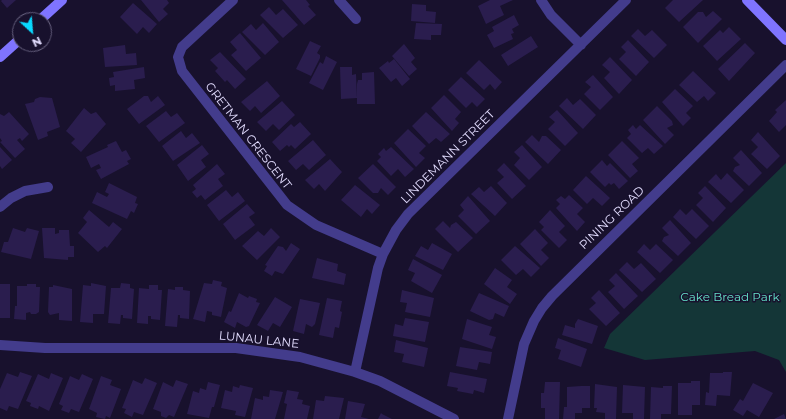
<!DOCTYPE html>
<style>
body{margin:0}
#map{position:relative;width:786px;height:419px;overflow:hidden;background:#18112d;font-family:Montserrat,sans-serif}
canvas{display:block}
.north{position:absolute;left:12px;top:12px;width:40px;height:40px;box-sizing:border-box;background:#18112d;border:1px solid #696381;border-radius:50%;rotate:154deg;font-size:11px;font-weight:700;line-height:16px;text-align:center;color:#e3ddff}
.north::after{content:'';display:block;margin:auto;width:14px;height:18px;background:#09d9ff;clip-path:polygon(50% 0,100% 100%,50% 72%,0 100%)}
</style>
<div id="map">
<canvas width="786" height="419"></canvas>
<div class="north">N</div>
</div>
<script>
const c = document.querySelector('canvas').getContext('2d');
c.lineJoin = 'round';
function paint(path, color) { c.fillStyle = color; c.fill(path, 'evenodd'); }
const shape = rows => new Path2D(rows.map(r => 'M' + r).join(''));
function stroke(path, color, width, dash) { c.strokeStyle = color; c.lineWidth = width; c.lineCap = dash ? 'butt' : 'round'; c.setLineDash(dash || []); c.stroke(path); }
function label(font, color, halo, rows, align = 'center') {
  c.font = font + ' Montserrat,sans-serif'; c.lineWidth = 3; c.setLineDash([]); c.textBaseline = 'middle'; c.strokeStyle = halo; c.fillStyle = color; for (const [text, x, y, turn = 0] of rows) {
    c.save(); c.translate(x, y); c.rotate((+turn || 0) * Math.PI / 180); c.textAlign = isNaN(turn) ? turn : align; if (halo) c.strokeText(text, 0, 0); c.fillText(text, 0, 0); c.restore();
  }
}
paint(shape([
 [786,163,786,372,779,360,755,351,645,360,604,348,610,334]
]), '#143637');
paint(shape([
 [2,0,16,0,7,8,1,1],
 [141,0,167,0,169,3,163,9,168,14,159,22],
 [282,0,306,0,310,5,308,6,316,15,304,25],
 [490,0,513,0,500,6,504,15,486,24,478,6],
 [673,0,703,0,679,22,665,8],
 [133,3,157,24,149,33,143,27,137,34,120,17],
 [412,4,426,5,426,11,436,12,435,23,411,21],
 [269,7,276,15,283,9,298,25,283,38,260,15],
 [713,11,722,19,698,43,683,27,698,12,703,12,706,17],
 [514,15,519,25,512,29,514,33,511,34,513,39,494,48,487,35,494,31,492,27],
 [263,23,279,42,265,55,242,32,251,24,256,30],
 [416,23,442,24,441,35,431,35,431,40,414,39],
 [729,27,741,39,717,61,703,46,720,30,723,33],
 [638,29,645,36,652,30,667,45,654,58,631,36],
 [240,33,261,58,246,71,231,55,237,50,230,42],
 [531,36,538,47,508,66,501,55],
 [628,40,649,62,636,76,619,59,626,52,621,47],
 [310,41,321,46,317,53,320,55,320,58,311,76,296,69],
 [745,43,755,53,729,81,718,69],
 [404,44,415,58,411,62,417,69,409,76,392,56],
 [125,45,126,54,136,53,137,65,105,67,103,48],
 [220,52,246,79,235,89,227,80,225,82,215,71,218,68,210,60],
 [326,56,337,62,323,90,309,83,320,62,323,64],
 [610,57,632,80,619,94,604,78,610,72,602,65],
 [394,59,410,79,402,86,396,78,391,82,379,68,388,61,389,63],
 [479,60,502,82,495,90,490,84,484,90,466,73],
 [144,67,145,78,134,80,135,89,115,91,115,85,110,86,109,78,114,77,113,72],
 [340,67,352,67,352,75,356,74,357,98,341,99],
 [693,71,716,93,708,101,704,96,697,102,679,85],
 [374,72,375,104,357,104,357,84,358,80,362,80,362,73],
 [593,75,613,97,600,110,584,94,591,87,585,82],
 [461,77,485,99,477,107,472,102,466,108,448,90],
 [267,81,280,96,261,113,255,106,250,111,241,102],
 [675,89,693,106,686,113,691,118,683,126,662,102],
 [444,95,461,112,455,119,459,123,452,131,431,108],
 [144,96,148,96,151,102,158,96,165,105,139,124,127,109],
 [40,97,52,98,60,127,47,132,48,136,38,140,25,104,34,102,35,99],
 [567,98,573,105,580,99,596,115,583,129,559,106],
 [786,100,786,125,779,132,769,121,777,112,775,110],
 [282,101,295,115,279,130,273,124,266,131,257,122],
 [657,106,672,121,673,125,667,128,674,135,665,144,643,120],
 [84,108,91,114,96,112,106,124,81,152,71,143,75,139,66,131],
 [557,110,578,133,565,146,548,129,555,122,549,117],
 [166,111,171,117,177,113,185,123,159,142,146,126],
 [9,112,29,134,22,141,20,138,17,140,25,149,15,158,0,142,2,141,0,138,0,114,4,116],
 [426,112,450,134,441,142,436,138,429,144,412,126],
 [300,122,311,134,295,149,291,145,289,147,287,145,280,151,272,142,291,124,294,127],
 [633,125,636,129,640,125,663,146,654,154,648,148,642,153,627,138,631,134,628,130],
 [408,129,426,146,419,153,425,158,416,167,394,143],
 [181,131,186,138,192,133,200,143,173,161,162,146],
 [758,132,780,156,767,169,751,154,758,147,751,140],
 [532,135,539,142,542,136,546,136,561,150,548,164,525,142],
 [313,140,326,155,309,170,303,164,296,170,288,161],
 [116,141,122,152,126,150,131,159,127,161,129,164,101,179,96,170,101,168,99,164,91,168,86,157,108,147,107,145],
 [622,141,639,158,632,164,638,171,630,178,608,155],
 [202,145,209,154,201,160,206,167,188,181,177,165],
 [522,145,542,167,529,180,514,165,520,158,514,152],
 [0,147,12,160,2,169,0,166],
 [391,147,414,169,405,177,398,169,391,176,377,161,381,157,378,154,384,148,386,151],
 [741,150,762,173,749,186,733,171,735,167,740,165,733,158],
 [330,159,342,172,325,191,319,184,314,189,305,180],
 [602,160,607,166,610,163,628,181,619,189,614,183,611,185,609,183,605,187,590,172],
 [504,163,526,186,512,199,497,183,504,177,497,170],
 [217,164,225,174,218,179,223,186,205,200,201,195,197,198,192,192,196,189,193,185],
 [373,164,396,187,388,195,381,188,378,193,373,193,358,178],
 [727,173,744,190,731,203,708,182,716,174,721,180],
 [586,176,610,198,602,206,593,198,587,204,573,190],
 [109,183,137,197,135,203,138,204,134,213,131,211,127,219,92,203,97,192,107,197,109,194,105,192],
 [355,185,380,205,372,214,367,209,361,217,341,200],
 [491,186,507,203,495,216,471,194,479,187,484,192],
 [705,186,726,208,713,222,696,205,703,198,698,193],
 [226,190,232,197,238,192,245,201,219,221,207,205],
 [569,195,583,208,577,214,585,222,577,231,556,208,560,204,556,200,561,196,565,199],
 [468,196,490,221,476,234,458,216,464,210,460,205],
 [247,204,255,213,249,217,255,225,235,240,223,224],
 [680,209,686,215,692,209,709,226,696,239,673,217],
 [89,210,109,227,113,222,122,229,107,248,105,246,98,252,78,233,87,222,83,218],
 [550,210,565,226,559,232,567,240,559,248,541,230,544,227,539,222],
 [670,220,691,243,678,256,662,241,664,237,669,235,662,228],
 [443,221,450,228,451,225,456,222,473,238,458,252,435,229],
 [13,228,25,232,27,228,39,231,31,259,1,252,4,242,8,242],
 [42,228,55,228,55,234,59,233,59,230,69,230,70,246,74,246,74,257,68,257,68,260,44,258],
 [271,228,280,237,257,260,242,246,258,231,264,236],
 [535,229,548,243,541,250,549,258,541,266,520,244],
 [291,243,300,249,283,274,275,271,272,276,264,271,267,266,265,265,278,246,283,247,286,251],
 [432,243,452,254,443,270,415,256,421,246,428,250],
 [644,244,650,250,656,244,673,260,660,273,637,252],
 [515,246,540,268,531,277,523,269,516,275,501,260],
 [317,258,338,264,337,271,346,274,344,285,312,278],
 [413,259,442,275,432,293,411,281,415,273,408,270],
 [627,262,634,269,641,263,656,279,642,292,619,270],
 [495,268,512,280,507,287,517,294,510,304,484,284],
 [616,273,638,296,624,309,608,292,615,286,609,280],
 [213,280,222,282,221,286,227,288,221,317,212,315,212,312,207,311,205,322,193,319,204,283,212,284],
 [91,283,106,286,104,314,93,314,93,323,80,322,83,285,91,286],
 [121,283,130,284,130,288,134,289,132,319,123,318,123,315,121,315,120,324,108,323,111,288,120,288],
 [0,284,10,284,10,318,0,318],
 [27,284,36,284,36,287,40,287,39,312,36,314,31,314,30,312,26,313,26,320,14,319,15,306,17,306,17,286,27,286],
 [53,285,72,289,72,321,59,320,59,313,50,315,48,312,49,287,53,287],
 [149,285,158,285,158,290,162,290,160,320,151,319,151,316,148,316,148,324,137,323,139,288,149,289],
 [175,287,183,287,183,290,190,291,189,319,180,318,180,315,178,315,177,327,165,326,168,289,175,290],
 [402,290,434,298,430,317,405,312,407,303,400,302],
 [599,290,620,313,606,326,589,309,596,303,591,298],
 [239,293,248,298,249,296,257,299,256,302,260,303,249,326,246,327,237,322,235,328,224,322,229,311,231,312],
 [479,293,509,306,504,317,495,313,493,319,489,320,470,311],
 [275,297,292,307,280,327,273,323,268,331,257,325],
 [327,298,342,301,340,311,342,312,339,328,335,327,333,338,319,335],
 [300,299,320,303,315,324,312,327,306,324,304,334,293,331],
 [405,318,429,322,425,342,393,336,395,324,403,326],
 [467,319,492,327,489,335,496,337,492,349,462,339],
 [578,319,598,326,592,344,562,335,565,325,575,328,575,324],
 [558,338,587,349,581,367,558,359,561,350,555,348],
 [396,340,428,348,424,367,402,362,404,354,394,352],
 [460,347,492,352,490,364,479,362,477,370,456,366],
 [20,372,32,376,18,409,9,406,7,411,0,408,0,389,7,373,18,377],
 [450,372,487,379,484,393,474,390,473,394,457,391,458,388,447,386],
 [723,372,732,372,730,396,717,395,716,406,705,405,706,392,709,393,710,373,723,373],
 [51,373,63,378,49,411,39,406,38,409,30,406,31,403,26,401,38,374,49,379],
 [82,374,93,379,79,412,71,409,69,413,61,410,63,406,59,404,70,376,79,380],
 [101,376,112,380,110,385,121,389,110,418,106,416,105,419,96,417,97,413,89,409],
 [145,378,157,383,143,415,134,412,132,417,124,413,126,409,122,408,133,380,142,384],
 [176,380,188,384,174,417,169,415,166,418,161,416,161,412,153,409,163,382,173,387],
 [691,381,700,381,700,405,692,405,692,415,678,415,678,383,691,383],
 [208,382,220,385,214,407,212,407,209,418,187,414,193,391,199,393,200,388,206,390],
 [545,382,560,382,559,419,545,419,545,408,541,408,541,393,544,393],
 [753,383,773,393,759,417,747,410,743,416,733,410,740,399,743,401],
 [595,384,617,387,616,419,605,419,605,413,596,412,597,408,594,408],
 [240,385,253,388,245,417,235,415,236,411,221,408,225,390,232,392,233,386,239,388],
 [623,385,645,387,644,419,633,419,633,413,622,413],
 [581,386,590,386,590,408,582,408,582,413,575,413,575,419,563,419,564,407,567,407,567,387],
 [663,386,672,386,671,414,661,414,661,419,650,419,651,387,663,388],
 [270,390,283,392,275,419,251,419,255,398,263,400,263,396,269,397],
 [287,390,299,392,297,399,303,400,302,404,310,406,307,419,284,419,287,404,284,403],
 [325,396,344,398,339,419,313,419,316,400,324,401],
 [348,401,365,404,361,417,369,419,345,419],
 [381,413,382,414,392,419,378,419],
 [784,414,786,419,774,419]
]), '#2a1d4e');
stroke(shape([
 [233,0,182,47,178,57,182,71,287,205,316,225,383,254],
 [339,0,356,19],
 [541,0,551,15,581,45],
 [0,207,11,198,25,191,48,187],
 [0,345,45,348,236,348,300,357,355,372,380,381,454,419],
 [355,372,378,268,383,254,396,230,408,214,626,0],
 [508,419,524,344,534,321,542,308,552,296,786,65]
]), '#433c8c', 10);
stroke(shape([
 [747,0,786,40],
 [40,20,62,0],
 [0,57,20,39]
]), '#7f74ff', 10);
label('12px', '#e3ddff', '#18112d', [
 ["GRETMAN CRESCENT",248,136,52],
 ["LINDEMANN STREET",448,157,-45],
 ["PINING ROAD",612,218,-44],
 ["LUNAU LANE",259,340,6]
]);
label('12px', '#65e3ca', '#18112d', [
 ["Cake Bread Park",730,297]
]);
</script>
